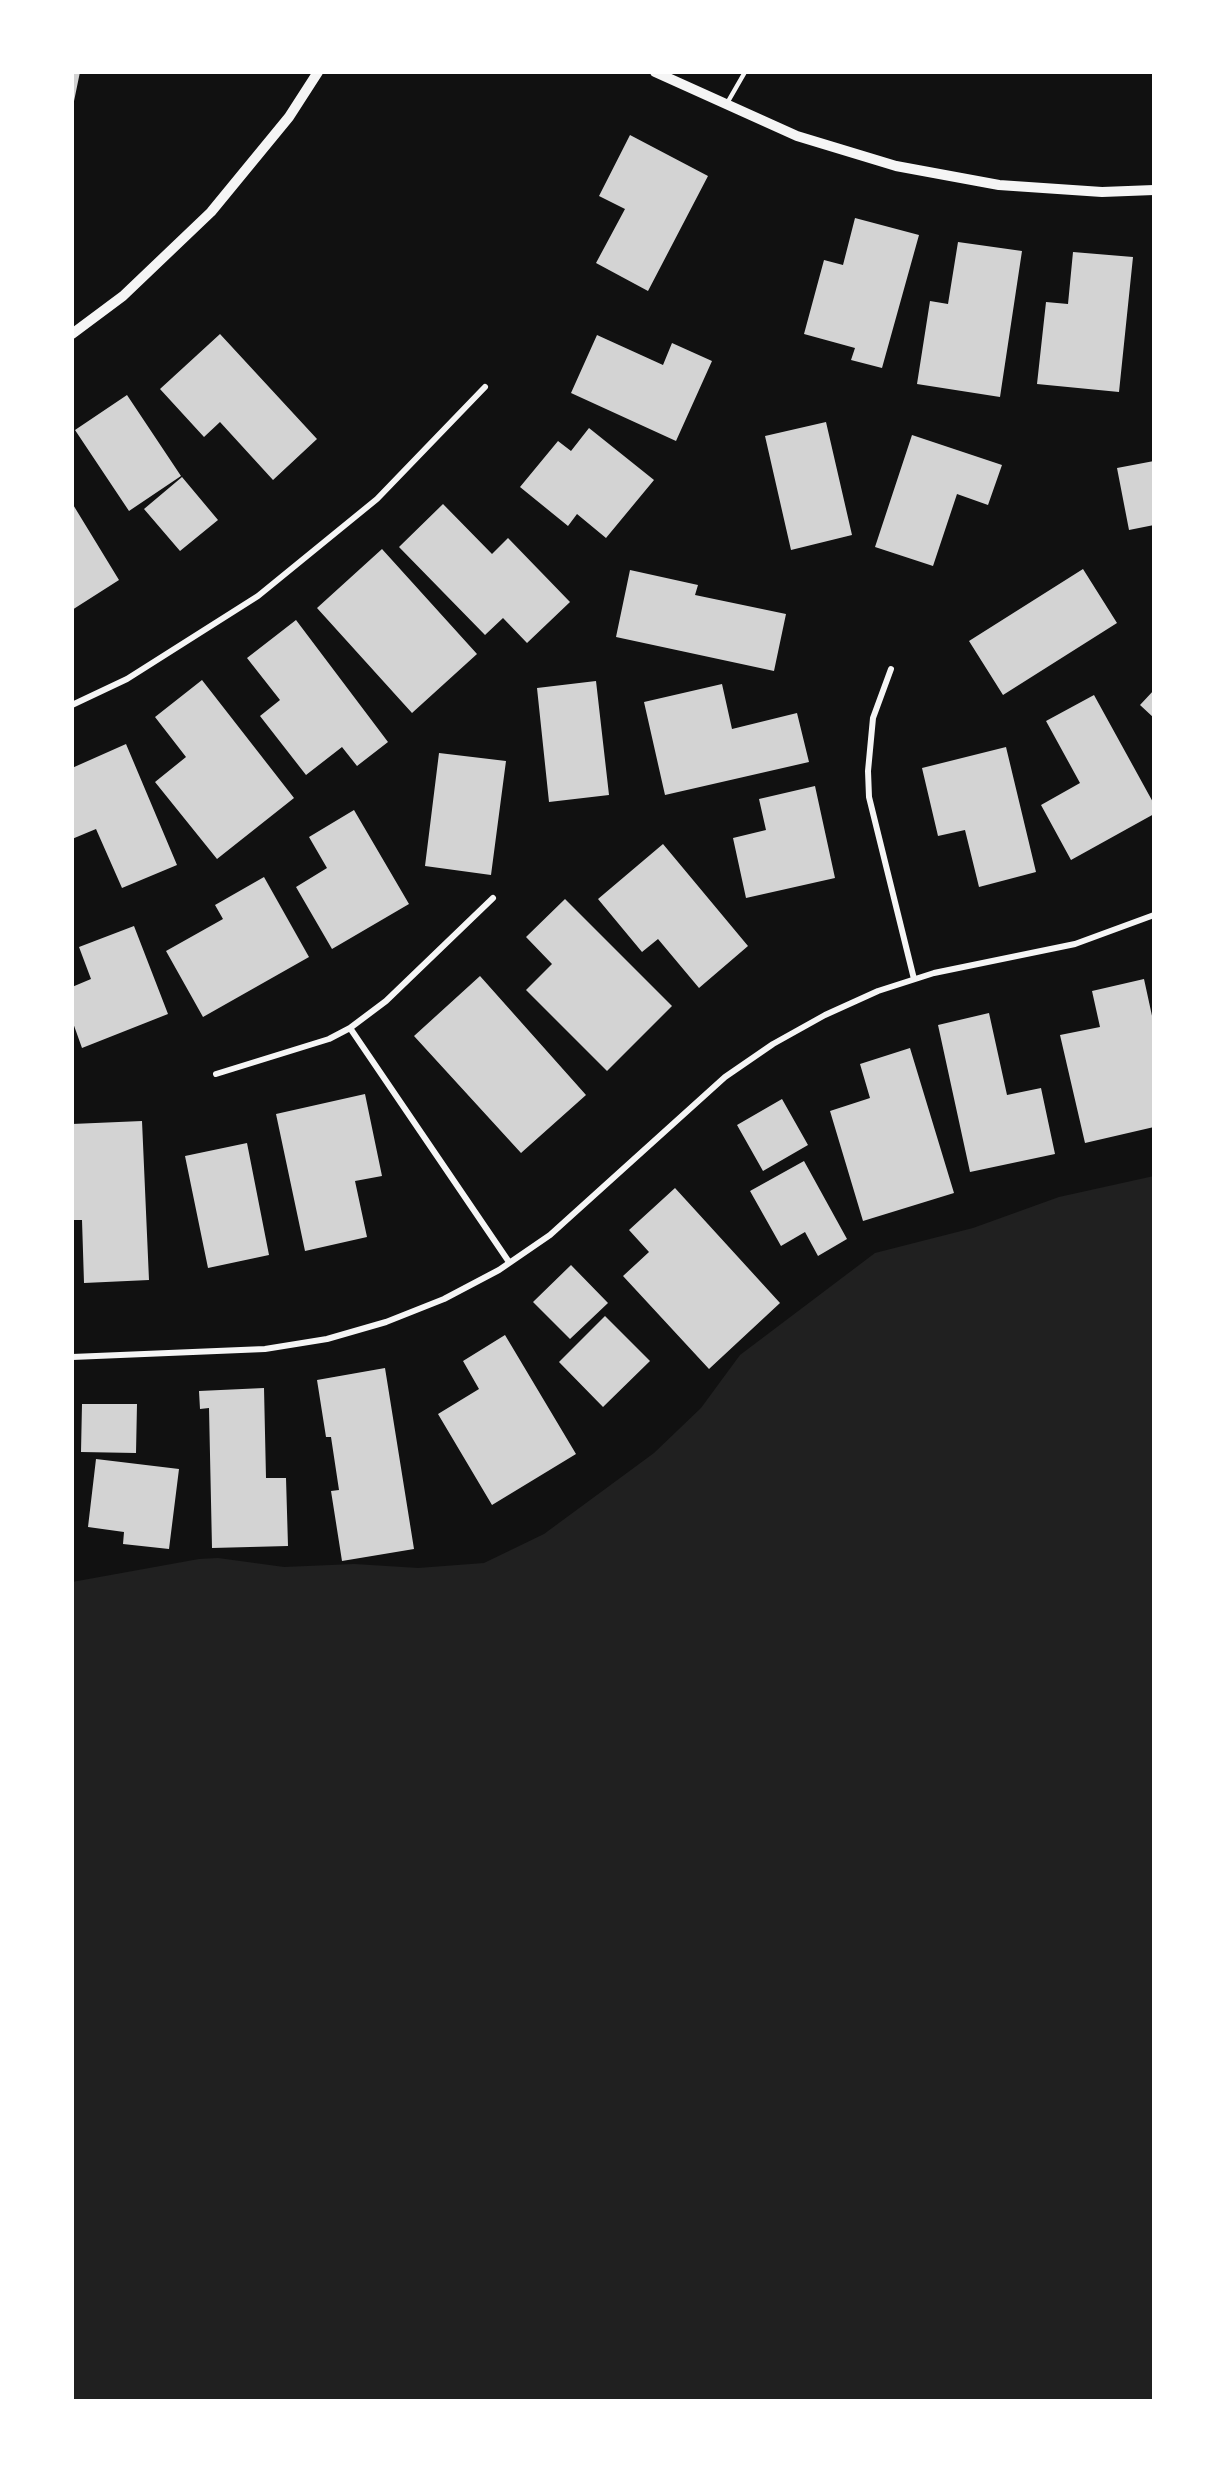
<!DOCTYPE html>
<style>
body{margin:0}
#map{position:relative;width:1226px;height:2473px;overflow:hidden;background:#111;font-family:"Golos Text",sans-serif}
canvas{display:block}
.frame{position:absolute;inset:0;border:74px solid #fff;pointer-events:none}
</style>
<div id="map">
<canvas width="1226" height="2473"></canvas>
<div class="frame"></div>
</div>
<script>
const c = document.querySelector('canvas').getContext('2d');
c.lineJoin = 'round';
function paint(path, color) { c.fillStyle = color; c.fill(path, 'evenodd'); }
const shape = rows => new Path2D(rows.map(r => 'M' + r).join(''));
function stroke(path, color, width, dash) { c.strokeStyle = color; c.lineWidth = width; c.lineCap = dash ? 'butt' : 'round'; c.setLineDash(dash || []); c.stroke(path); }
paint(shape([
 [1154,1176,1154,2401,72,2401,72,1582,199,1559,218,1558,284,1567,354,1564,418,1568,484,1563,544,1534,654,1453,701,1408,740,1355,875,1253,973,1228,1059,1197]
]), '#202020');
paint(shape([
 [72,72,80,72,73,106,72,106],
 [630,135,708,176,648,291,596,263,625,209,599,196],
 [855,218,919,235,882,368,851,360,855,348,804,334,824,260,843,265],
 [958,242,1022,251,1000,397,917,384,930,301,948,304],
 [1073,252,1133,257,1119,392,1037,384,1046,302,1068,304],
 [220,334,317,439,273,480,220,422,204,437,160,389],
 [597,335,663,365,672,343,712,361,676,441,571,393],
 [127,395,181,476,129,511,75,430],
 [826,422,852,535,791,550,765,436],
 [589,428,654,480,606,538,577,514,568,526,520,487,558,441,571,451],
 [912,435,1002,465,988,505,957,494,933,566,875,547],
 [1154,461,1154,525,1129,530,1117,468],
 [182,477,218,520,180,551,144,509],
 [72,503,119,580,72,610],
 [443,504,492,554,508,538,570,602,527,643,503,618,485,635,399,547],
 [382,549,477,654,412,713,317,608],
 [1083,569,1117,623,1003,695,969,641],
 [630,570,698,585,695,595,786,614,774,671,616,637],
 [296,620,388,742,357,766,342,747,306,775,260,716,280,700,247,658],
 [202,680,294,798,217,859,155,782,186,757,155,717],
 [596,681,609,795,549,802,537,688],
 [722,684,732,729,797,713,809,762,665,795,644,702],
 [1154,690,1154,718,1140,705],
 [1094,695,1154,804,1154,814,1071,860,1041,805,1080,783,1046,721],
 [126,744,177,865,122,888,96,829,72,839,72,768],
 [1006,747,1036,872,979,887,965,830,938,836,922,768],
 [439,753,506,761,491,875,425,866],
 [815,786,835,878,746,898,733,838,766,830,759,799],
 [354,810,409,904,332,949,296,887,327,868,309,837],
 [663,844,748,946,699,988,658,939,642,952,598,899],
 [264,877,309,957,203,1017,166,951,223,919,215,905],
 [565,899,672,1006,607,1071,526,990,552,964,526,937],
 [134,926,168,1014,82,1048,72,1020,72,987,91,979,79,947],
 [480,976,586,1095,521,1153,414,1036],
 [1144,979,1154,1025,1154,1127,1085,1143,1060,1035,1100,1027,1092,991],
 [989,1013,1007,1095,1041,1088,1055,1154,970,1172,938,1025],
 [910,1048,954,1193,863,1221,830,1111,870,1098,860,1064],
 [365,1094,382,1176,355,1181,367,1237,305,1251,276,1114],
 [782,1099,808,1145,763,1171,737,1125],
 [142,1121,149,1280,84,1283,82,1220,72,1220,72,1124],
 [247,1143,269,1255,208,1268,185,1156],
 [804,1161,847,1239,818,1256,805,1232,781,1246,750,1191],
 [675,1188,780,1303,709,1369,623,1276,649,1252,629,1230],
 [571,1265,608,1303,570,1339,533,1302],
 [605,1316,650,1361,603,1407,559,1362],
 [505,1335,576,1454,492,1505,438,1414,479,1389,463,1361],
 [385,1368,414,1549,342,1561,331,1491,339,1490,331,1437,326,1437,317,1380],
 [264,1388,266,1478,286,1478,288,1546,212,1548,209,1408,200,1409,199,1391],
 [82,1404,137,1404,136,1453,81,1452],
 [96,1459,179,1469,169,1549,123,1544,124,1532,88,1527]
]), '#d3d3d3');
stroke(shape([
 [726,105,745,72]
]), '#f5f5f5', 4.5);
stroke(shape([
 [891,669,873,718,868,771,869,797,914,979],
 [72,705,127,679,258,596,377,499,485,387],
 [350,1028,509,1262],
 [216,1074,329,1039,350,1028,386,1001,493,898],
 [72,1357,265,1349,327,1339,386,1322,444,1299,499,1270,550,1235,725,1077,773,1044,825,1015,878,991,934,973,1075,944,1154,915]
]), '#f5f5f5', 6);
stroke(shape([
 [655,72,797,136,896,166,999,185,1102,192,1154,190],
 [72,334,123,296,211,212,289,117,318,72]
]), '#f5f5f5', 10);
</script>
